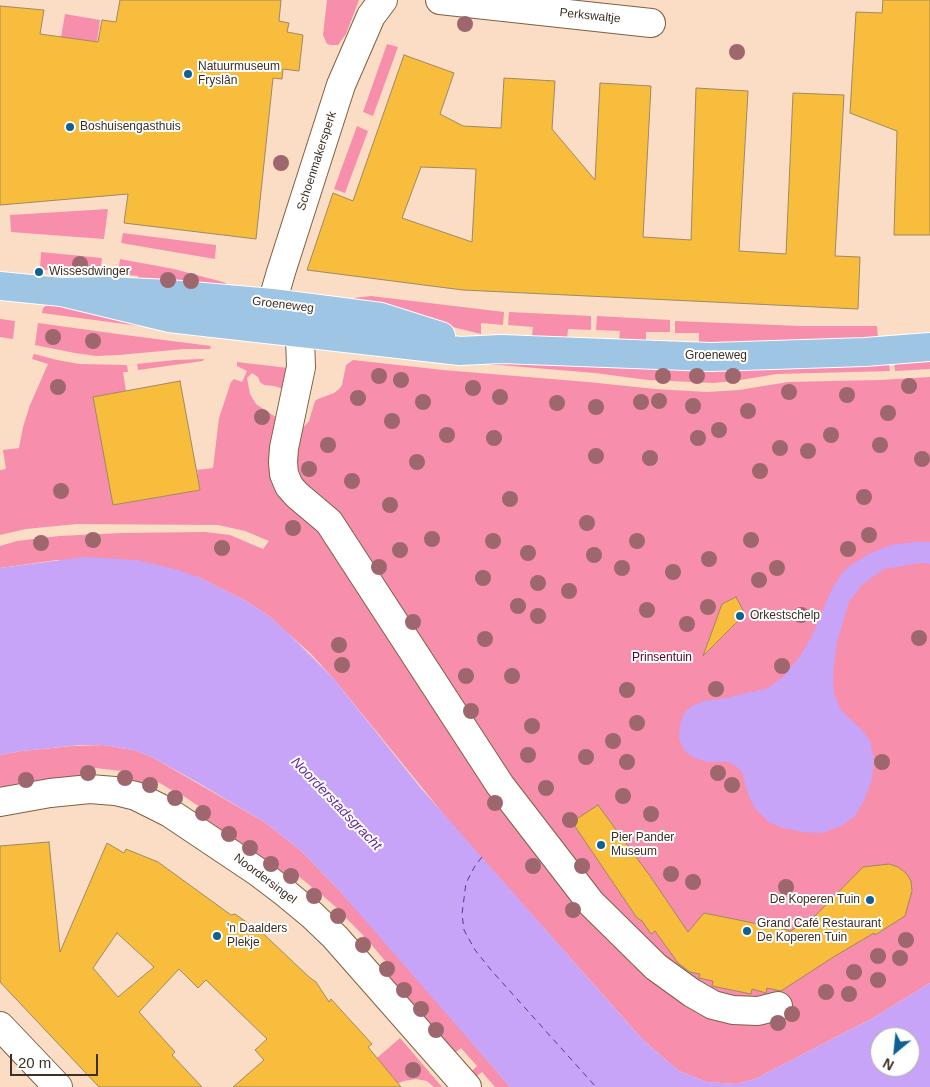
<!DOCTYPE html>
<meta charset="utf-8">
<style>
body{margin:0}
#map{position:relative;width:930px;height:1087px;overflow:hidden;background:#faddc4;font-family:Arial,sans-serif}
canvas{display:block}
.north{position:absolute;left:870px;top:1027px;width:50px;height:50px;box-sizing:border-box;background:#fff;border:1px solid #b1aca7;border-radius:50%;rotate:208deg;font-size:14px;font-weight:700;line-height:20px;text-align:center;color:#3d2f23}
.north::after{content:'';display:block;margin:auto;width:18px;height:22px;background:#0f6193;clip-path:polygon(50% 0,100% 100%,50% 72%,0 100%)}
.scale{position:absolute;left:10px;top:1054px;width:88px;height:22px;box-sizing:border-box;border:2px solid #3d2f23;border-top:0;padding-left:6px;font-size:15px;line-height:18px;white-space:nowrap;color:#3d2f23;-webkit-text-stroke:4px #fff;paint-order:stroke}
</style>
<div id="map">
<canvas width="930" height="1087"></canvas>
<div class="north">N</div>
<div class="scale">20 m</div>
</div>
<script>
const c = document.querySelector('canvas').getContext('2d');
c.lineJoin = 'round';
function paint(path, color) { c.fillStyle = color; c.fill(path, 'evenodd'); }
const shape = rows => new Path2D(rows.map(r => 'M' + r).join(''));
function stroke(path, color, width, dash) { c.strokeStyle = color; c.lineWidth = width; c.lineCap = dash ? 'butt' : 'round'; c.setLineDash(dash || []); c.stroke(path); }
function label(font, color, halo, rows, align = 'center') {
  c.font = font + ' Arial,sans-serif'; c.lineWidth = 4; c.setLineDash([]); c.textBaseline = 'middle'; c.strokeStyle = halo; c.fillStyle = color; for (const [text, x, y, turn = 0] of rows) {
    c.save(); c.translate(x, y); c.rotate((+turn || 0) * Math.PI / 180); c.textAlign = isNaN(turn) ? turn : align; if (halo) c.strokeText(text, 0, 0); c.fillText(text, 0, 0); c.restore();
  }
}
paint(shape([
 [327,0,359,0,346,34,338,45,331,45,327,44,323,35],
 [65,14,100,20,97,42,61,37],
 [387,44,398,47,373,116,363,112],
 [357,126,368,131,345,193,334,189],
 [108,209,104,239,11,232,10,215],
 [123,233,216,245,215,259,121,243],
 [41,252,102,258,100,276,40,269],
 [120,259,174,269,223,282,229,285,229,287,138,287,138,276,118,274],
 [371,296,504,312,503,325,481,323,481,334,424,320,352,300,354,298],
 [47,305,102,311,207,335,42,313,43,308],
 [509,312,591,316,591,330,568,329,567,339,532,337,533,327,508,325],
 [597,316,670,320,670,332,646,332,646,342,619,341,620,331,596,330],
 [0,319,15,321,13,339,0,337],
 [675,321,800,326,877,326,878,338,699,343,699,333,675,333],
 [38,323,125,335,211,346,210,349,184,349,119,355,96,356,75,353,35,345],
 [34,354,57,360,79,364,127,365,128,372,123,372,126,391,93,397,114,505,200,490,197,470,213,468,219,418,231,382,234,379,242,382,247,371,237,366,237,362,288,368,287,390,274,386,264,385,260,382,258,377,252,373,247,378,250,394,256,404,280,420,270,472,275,490,279,496,296,507,299,478,295,464,301,430,309,421,315,401,318,399,334,393,339,389,342,385,346,365,353,360,443,370,588,382,655,389,707,392,739,390,788,382,880,380,930,377,930,983,873,1018,755,1079,736,1084,707,1082,679,1071,643,1040,450,822,333,678,311,654,269,616,246,601,198,577,57,560,0,568,0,546,17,541,59,536,121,533,205,532,230,535,263,549,269,541,245,531,218,525,77,524,26,529,0,535,0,470,6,469,3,450,19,448,23,427,30,405,48,364,32,359],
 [415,358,650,368,889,364,890,371,777,374,734,381,714,383,648,380,595,373],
 [204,359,203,361,138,370,137,364,175,360],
 [930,360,930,369,895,371,894,363],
 [104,745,133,750,152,757,266,823,301,851,337,888,378,933,510,1087,495,1087,482,1072,473,1079,469,1074,477,1066,461,1048,452,1055,378,969,386,962,370,943,361,950,355,944,364,936,344,916,336,923,330,918,338,909,321,894,313,903,305,897,312,887,297,875,290,884,194,817,200,807,182,795,176,805,169,802,175,792,158,782,152,792,120,782,122,771,95,768,95,779,0,792,0,755,22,751,72,746],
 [400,1038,442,1087,434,1087,427,1081,416,1079,404,1081,387,1087,395,1080,377,1058]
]), '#f78eab');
paint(shape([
 [916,542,930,542,930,564,921,563,884,569,862,585,849,602,837,642,833,674,834,694,841,710,862,730,870,741,874,759,872,780,863,803,854,817,841,826,822,833,804,832,782,828,769,822,757,811,749,797,742,772,736,766,728,762,707,762,692,757,684,750,679,739,680,725,685,712,692,706,704,701,726,698,768,688,784,676,800,656,812,636,831,591,842,573,851,565,869,554,891,545],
 [85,557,137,560,175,569,198,577,246,601,269,616,288,633,333,678,420,787,610,1003,643,1040,679,1071,707,1082,736,1084,755,1079,873,1018,930,983,930,1087,510,1087,337,888,301,851,266,823,195,781,152,757,133,750,104,745,80,745,22,751,0,755,0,568],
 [880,1037,910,1037,910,1067,880,1067]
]), '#c7a4f8');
stroke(shape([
 [482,857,475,866,466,883,462,914,464,930,475,950,491,970,596,1087]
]), '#682aa2', 1, [6, 5]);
const building = shape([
 [120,0,281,0,279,21,289,23,287,32,303,35,299,71,283,69,282,79,273,78,256,239,124,223,128,194,0,205,0,6,44,10,40,34,98,42,102,20,116,22,120,0],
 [883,0,930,0,930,235,894,235,897,131,850,113,856,12,882,13,883,0],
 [404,55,454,73,440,114,463,126,501,128,504,78,555,81,552,129,595,180,600,83,651,86,643,237,691,240,696,88,748,91,739,251,786,254,793,93,844,95,835,256,860,257,858,309,463,290,307,270,333,193,353,201,404,55],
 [421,167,476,169,472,242,402,218,421,167],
 [180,381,200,490,113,505,93,397,180,381],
 [736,597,745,614,703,656,722,604,736,597],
 [598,805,650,876,688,932,704,913,788,930,789,932,815,916,863,867,889,864,898,867,906,873,911,881,912,891,905,916,875,935,874,933,835,956,781,991,767,988,766,993,752,989,751,994,712,986,713,981,699,978,700,974,690,972,678,963,655,931,651,934,642,921,637,918,572,822,598,805],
 [49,842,60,952,107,843,124,853,126,849,158,862,231,915,235,914,252,926,253,924,309,977,316,982,329,1002,331,999,372,1044,368,1047,401,1087,233,1087,264,1060,255,1050,267,1039,206,980,198,988,179,969,139,1012,175,1052,172,1055,202,1087,99,1087,0,982,0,846,49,842],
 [117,933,154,967,118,997,93,968,117,933]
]);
paint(building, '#f8bd3d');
stroke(building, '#9d8964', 1);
const minor = shape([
 [440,0,651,23],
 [299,308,301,367,284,448,283,462,284,474,289,486,297,495,329,522,500,785,591,903,656,967,692,993,713,1005,733,1010,758,1011,778,1006],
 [271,325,272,303,281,272,341,85,371,16,383,0],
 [0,802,50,793,90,789,102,790,115,791,136,796,170,813,258,872,283,891,312,915,335,937,467,1087],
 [0,1026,58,1087]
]);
const major = shape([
 [0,286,61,292,107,291,169,294,272,303,381,317,441,336],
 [61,292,169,318,460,351,501,349,711,357,865,352,930,347]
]);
stroke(minor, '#7f6044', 30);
stroke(major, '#fff', 30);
stroke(minor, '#fff', 28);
stroke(major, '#9ec5e3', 28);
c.fillStyle = '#9e666d';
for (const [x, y] of [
 [465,24],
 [737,52],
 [281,163],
 [80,264],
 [168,280],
 [191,281],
 [53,337],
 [93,341],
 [379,376],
 [663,376],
 [697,376],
 [733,376],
 [401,380],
 [909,386],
 [58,387],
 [473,388],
 [789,392],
 [847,395],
 [500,397],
 [358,398],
 [659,401],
 [423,402],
 [641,402],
 [557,403],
 [693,406],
 [596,407],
 [748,411],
 [888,413],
 [262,417],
 [392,421],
 [719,430],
 [447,435],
 [831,435],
 [494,438],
 [698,438],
 [328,445],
 [880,445],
 [780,448],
 [808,451],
 [596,456],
 [650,458],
 [922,459],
 [417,462],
 [309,469],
 [760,471],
 [352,481],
 [61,491],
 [864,497],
 [510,499],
 [390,505],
 [587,523],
 [293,528],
 [869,535],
 [432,539],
 [93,540],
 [751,540],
 [493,541],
 [637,541],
 [41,543],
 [222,548],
 [848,549],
 [400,550],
 [528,553],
 [594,555],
 [709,559],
 [379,567],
 [622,568],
 [777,568],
 [673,572],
 [483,578],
 [759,580],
 [538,583],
 [569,591],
 [518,606],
 [708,607],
 [647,610],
 [801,615],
 [538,616],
 [413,622],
 [687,624],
 [919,638],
 [485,639],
 [339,645],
 [342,665],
 [782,666],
 [466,676],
 [512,676],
 [716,689],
 [627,690],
 [471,711],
 [637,723],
 [532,726],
 [613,741],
 [528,755],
 [586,757],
 [627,762],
 [882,762],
 [88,773],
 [718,773],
 [125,778],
 [26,780],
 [150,785],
 [732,785],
 [546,788],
 [623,796],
 [175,798],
 [495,803],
 [203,813],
 [651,814],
 [570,820],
 [229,834],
 [250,848],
 [271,864],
 [533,866],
 [582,866],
 [671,874],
 [291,876],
 [693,882],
 [786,887],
 [314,896],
 [573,910],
 [338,916],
 [906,940],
 [363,945],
 [878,956],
 [900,958],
 [387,969],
 [854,972],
 [878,980],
 [404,990],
 [826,992],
 [849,994],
 [421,1009],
 [792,1014],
 [778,1023],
 [436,1030],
 [413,1070]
]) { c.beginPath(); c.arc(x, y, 8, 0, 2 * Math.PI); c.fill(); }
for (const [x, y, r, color] of [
 [188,74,5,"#0f6193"],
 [70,127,5,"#0f6193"],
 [39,272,5,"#0f6193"],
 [740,616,5,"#0f6193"],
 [601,845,5,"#0f6193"],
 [870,900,5,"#0f6193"],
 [747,931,5,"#0f6193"],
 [217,936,5,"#0f6193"]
]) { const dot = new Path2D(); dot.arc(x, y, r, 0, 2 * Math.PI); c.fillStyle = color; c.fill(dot); stroke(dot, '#fff', 2); }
label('12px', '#3d2f23', '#fff', [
 ["Perkswaltje",590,16,6],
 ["Schoenmakersperk",317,161,-72],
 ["Groeneweg",283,305,7],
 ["Groeneweg",716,356],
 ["Noordersingel",265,879,37]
]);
label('12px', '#3d2f23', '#fff', [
 ["Natuurmuseum",198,67],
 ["Fryslân",198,81],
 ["Boshuisengasthuis",80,127],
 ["Wissesdwinger",49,272],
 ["Orkestschelp",750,616],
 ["Pier Pander",611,838],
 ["Museum",611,852],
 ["De Koperen Tuin",860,900,"right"],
 ["Grand Café Restaurant",757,924],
 ["De Koperen Tuin",757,938],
 ["'n Daalders",227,929],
 ["Plekje",227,943]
], 'left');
label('12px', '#520526', '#fff', [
 ["Prinsentuin",662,658]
]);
label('italic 14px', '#682aa2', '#fff', [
 ["Noorderstadsgracht",336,804,46]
]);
</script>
